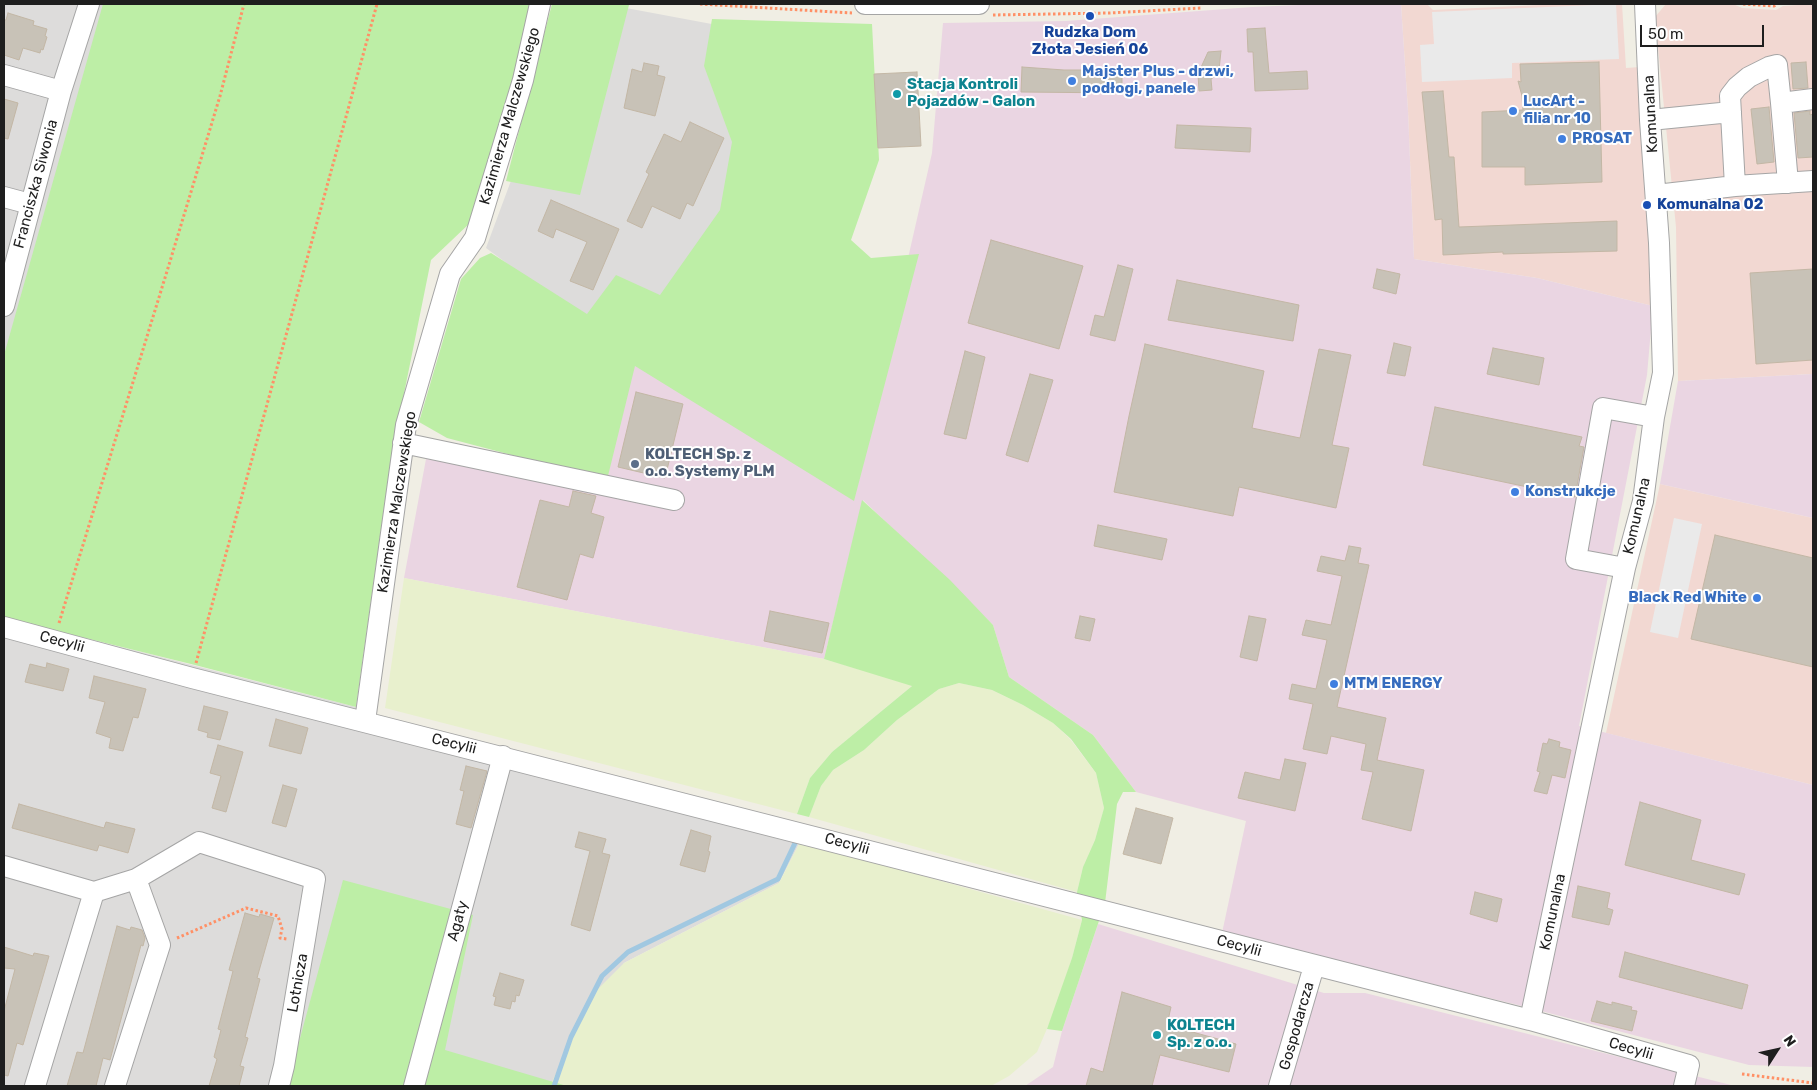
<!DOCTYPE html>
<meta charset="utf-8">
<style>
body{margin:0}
#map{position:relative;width:1817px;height:1090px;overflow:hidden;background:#f0eee4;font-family:Rubik,sans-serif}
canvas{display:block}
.frame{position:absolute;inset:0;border:5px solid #1e1e1e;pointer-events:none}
.north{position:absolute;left:1752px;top:1025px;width:50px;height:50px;-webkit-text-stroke:4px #fff;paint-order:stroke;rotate:55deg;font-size:14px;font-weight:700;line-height:20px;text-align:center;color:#1e1e1e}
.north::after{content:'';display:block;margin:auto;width:18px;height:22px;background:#1e1e1e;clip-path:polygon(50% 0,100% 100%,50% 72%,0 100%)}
.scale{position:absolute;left:1640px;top:25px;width:124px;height:22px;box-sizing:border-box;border:2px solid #1e1e1e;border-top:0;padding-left:6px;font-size:15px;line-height:18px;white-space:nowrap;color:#1e1e1e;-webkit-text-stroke:4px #fff;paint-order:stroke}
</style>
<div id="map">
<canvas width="1817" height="1090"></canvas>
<div class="frame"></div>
<div class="north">N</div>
<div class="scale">50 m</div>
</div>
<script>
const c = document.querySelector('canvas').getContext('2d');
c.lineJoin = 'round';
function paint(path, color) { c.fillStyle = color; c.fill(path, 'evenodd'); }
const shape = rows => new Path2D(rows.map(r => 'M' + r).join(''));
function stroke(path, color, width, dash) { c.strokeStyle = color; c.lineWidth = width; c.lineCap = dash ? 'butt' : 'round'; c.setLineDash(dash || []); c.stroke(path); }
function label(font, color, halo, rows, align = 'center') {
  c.font = font + ' Rubik,sans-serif'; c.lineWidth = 4; c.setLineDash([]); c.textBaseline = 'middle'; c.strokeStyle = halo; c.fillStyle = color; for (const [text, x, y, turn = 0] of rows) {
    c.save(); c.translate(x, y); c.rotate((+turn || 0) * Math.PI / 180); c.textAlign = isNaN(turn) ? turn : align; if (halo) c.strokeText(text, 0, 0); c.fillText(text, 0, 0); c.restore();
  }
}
paint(shape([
 [4,4,112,4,4,404],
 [626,8,717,25,737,134,728,210,670,301,595,328,486,248,512,178],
 [4,617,356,707,351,725,589,784,739,828,782,840,800,842,779,883,624,963,550,1086,4,1086]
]), '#dddcdb');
paint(shape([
 [1401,4,1427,4,1433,10,1561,4,1622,4,1626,68,1640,67,1646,206,1650,247,1653,306,1537,278,1414,259,1408,111],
 [1666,4,1733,4,1742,8,1776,10,1783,6,1813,4,1813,374,1678,381,1676,227,1655,17],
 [1660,484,1813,518,1813,785,1606,733]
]), '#f2d8d2');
paint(shape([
 [1323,4,1401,4,1408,111,1414,259,1537,278,1653,306,1647,375,1579,726,1813,785,1813,1067,1749,1065,1514,1004,1222,933,1246,821,1136,792,1093,735,1009,677,993,625,863,500,824,659,404,578,426,459,602,477,630,355,854,495,932,153,943,23,1066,21,1252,7],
 [1813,374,1813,518,1660,484,1678,381],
 [1098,924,1324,993,1365,993,1735,1086,1025,1086,1053,1067,1062,1031]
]), '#ead5e2');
paint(shape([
 [404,578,824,659,913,685,832,752,810,778,797,814,385,708],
 [959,683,992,690,1023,705,1053,723,1070,739,1096,773,1104,808,1095,840,1083,867,1077,892,809,817,821,786,833,770,864,750,897,720,939,689],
 [800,842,1082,920,1072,958,1058,1003,1037,1052,1009,1076,991,1086,550,1086,593,994,624,963,779,883]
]), '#e8f0cd');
paint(shape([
 [103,4,532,4,508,105,471,222,431,260,391,458,356,707,195,665,4,618,4,355],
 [552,4,629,5,580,195,506,181],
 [712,19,872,24,879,160,851,240,871,258,919,254,854,501,635,366,607,480,447,438,419,422,461,279,480,258,491,253,587,314,616,275,660,295,720,210,732,142,704,66],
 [862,500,950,580,993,625,1009,677,1093,735,1136,792,1123,792,1117,804,1105,903,1062,1031,1047,1029,1072,958,1082,920,1077,892,1083,867,1095,840,1104,808,1096,773,1071,739,1053,723,1023,705,992,690,959,683,939,689,897,720,864,750,833,770,821,786,809,817,797,814,810,778,832,752,912,686,824,659],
 [343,880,473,915,445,1050,567,1086,287,1086]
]), '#bdeea6');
paint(shape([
 [1616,4,1619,59,1512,63,1512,78,1422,82,1420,45,1434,44,1432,12],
 [1674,518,1702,524,1678,638,1650,632]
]), '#eaeaea');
stroke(shape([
 [554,1086,571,1037,602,976,628,952,778,879,796,841]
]), '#a1c8e1', 5);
const building = shape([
 [8,13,34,21,33,25,47,29,45,36,47,37,43,50,41,49,40,53,23,48,19,60,4,55,4,20,6,20,8,13],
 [1265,28,1269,73,1307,71,1308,89,1255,91,1253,52,1248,52,1247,29,1265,28],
 [1221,51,1219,70,1217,75,1211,79,1212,90,1199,91,1198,74,1208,52,1221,51],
 [1599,62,1602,182,1525,185,1525,167,1482,167,1482,112,1523,110,1522,96,1518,81,1521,82,1520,64,1599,62],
 [1806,62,1808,88,1793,89,1791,63,1806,62],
 [644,63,659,66,657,75,665,77,655,116,624,108,632,69,642,72,644,63],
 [1022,67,1064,70,1122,70,1122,93,1021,92,1022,67],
 [917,72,921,146,878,148,874,74,917,72],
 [1443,91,1449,157,1454,157,1459,227,1617,221,1617,251,1503,254,1503,252,1443,255,1442,219,1435,220,1422,92,1443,91],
 [4,99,18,103,8,139,4,138,4,99],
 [1769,107,1774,162,1757,164,1751,109,1769,107],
 [1810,111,1810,115,1813,114,1813,157,1798,158,1794,113,1810,111],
 [690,122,724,138,693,206,687,203,680,219,652,206,642,228,627,221,649,174,646,172,664,134,681,142,690,122],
 [1177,125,1251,128,1250,152,1175,148,1177,125],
 [551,200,619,229,593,290,570,281,587,242,556,229,553,238,538,231,551,200],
 [991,240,1083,266,1059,349,968,323,991,240],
 [1118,265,1133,269,1115,341,1090,335,1095,315,1104,317,1118,265],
 [1377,269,1400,274,1396,294,1373,288,1377,269],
 [1813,269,1813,360,1756,364,1750,273,1813,269],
 [1177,280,1299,305,1293,341,1168,320,1177,280],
 [1394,343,1411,347,1405,376,1387,373,1394,343],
 [1145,344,1264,371,1252,428,1300,438,1319,349,1351,355,1332,445,1349,448,1336,508,1239,487,1233,516,1114,492,1129,416,1145,344],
 [1493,348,1544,358,1539,385,1487,374,1493,348],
 [965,351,985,357,966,439,944,434,965,351],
 [1030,374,1053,380,1028,462,1006,455,1030,374],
 [636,392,683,404,665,478,618,467,636,392],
 [1435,407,1582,437,1579,446,1584,447,1575,497,1423,465,1435,407],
 [573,491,596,496,591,513,604,517,593,558,580,554,567,600,517,587,540,500,569,507,573,491],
 [1098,525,1167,539,1162,560,1094,546,1098,525],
 [1715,535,1813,558,1813,667,1691,639,1715,535],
 [1349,546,1361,548,1358,563,1369,565,1337,707,1386,718,1377,760,1424,770,1411,831,1362,819,1373,772,1361,770,1366,744,1331,736,1327,754,1303,749,1313,704,1289,699,1292,684,1316,689,1327,640,1302,635,1306,620,1331,625,1342,576,1317,571,1321,556,1345,561,1349,546],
 [770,611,829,623,822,653,764,641,770,611],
 [1080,616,1095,619,1090,641,1075,638,1080,616],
 [1249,616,1266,619,1257,661,1240,657,1249,616],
 [47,663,69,669,63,691,25,682,30,664,46,668,47,663],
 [94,676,146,689,138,718,133,717,123,751,109,748,111,738,96,733,105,702,89,698,94,676],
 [204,706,228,712,220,740,207,737,208,733,198,730,204,706],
 [276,719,308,728,301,754,269,746,276,719],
 [1549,739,1560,742,1559,747,1571,750,1565,778,1552,775,1547,794,1534,791,1540,772,1537,771,1543,743,1547,744,1549,739],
 [218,745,243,752,226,812,212,808,221,776,210,773,218,745],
 [1285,759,1306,763,1295,811,1238,798,1245,772,1280,780,1285,759],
 [466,766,487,771,471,828,456,824,464,791,460,790,466,766],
 [283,785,297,789,286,827,272,823,283,785],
 [1640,802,1701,820,1691,860,1745,874,1739,895,1625,865,1640,802],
 [19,804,104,828,106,822,135,829,128,853,99,845,97,851,12,828,19,804],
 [1136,808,1173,818,1161,864,1123,854,1136,808],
 [691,830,711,836,708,851,710,852,705,872,680,865,691,830],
 [579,832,606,839,602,853,610,855,590,931,571,925,590,851,575,847,579,832],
 [1578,886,1610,893,1607,908,1613,910,1609,925,1572,917,1578,886],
 [1475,892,1502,899,1497,922,1470,914,1475,892],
 [245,913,259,917,260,914,274,918,257,978,260,979,245,1037,248,1038,240,1066,244,1067,239,1086,209,1086,217,1059,214,1057,221,1030,218,1029,233,971,229,970,245,913],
 [117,926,130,930,131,927,142,930,145,938,143,946,141,945,110,1060,103,1058,96,1086,67,1086,77,1052,83,1053,117,926],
 [4,947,33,956,34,953,49,956,23,1045,17,1043,8,1076,4,1075,4,1011,15,969,4,968,4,947],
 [1625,952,1748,985,1742,1009,1619,977,1625,952],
 [500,973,524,980,519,996,516,995,515,1002,512,1001,510,1009,494,1005,496,997,493,996,500,973],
 [1122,992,1171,1007,1167,1025,1236,1044,1229,1072,1160,1055,1152,1086,1086,1086,1091,1068,1103,1072,1122,992],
 [1597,1001,1612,1005,1612,1002,1632,1007,1631,1010,1637,1011,1632,1031,1591,1021,1597,1001]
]);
paint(building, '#c8c2b7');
stroke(building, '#c3b7a5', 1);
const minor = shape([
 [865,4,979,4],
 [4,75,61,91],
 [1650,120,1731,112],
 [1788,183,1781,103,1813,99],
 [1735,186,1730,96,1737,87,1749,77,1769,67,1777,65,1781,103],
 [1656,195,1735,186,1813,181],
 [4,197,30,204],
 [4,306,61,91,89,4],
 [403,443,674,500],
 [1625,568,1576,559,1603,408,1654,417],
 [4,627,192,678,1530,1020,1689,1065,1684,1086],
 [365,721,406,425,450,274,475,238,523,80,540,4],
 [4,866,94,892,136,879,199,842,315,879,284,1066,279,1086],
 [1530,1020,1625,568,1643,501,1654,417,1663,373,1659,243,1650,120,1645,4],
 [35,1086,94,892],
 [115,1086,160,945,136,879],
 [414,1086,503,756],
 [1279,1086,1314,966]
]);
stroke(minor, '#a5a5a5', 22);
stroke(shape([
 [700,4,852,13],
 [1743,4,1774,6,1777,4],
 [993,15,1109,13,1201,8],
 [59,623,168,268,220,96,244,4],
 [196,663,377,4],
 [177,938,246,908,278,916,282,929,280,938,287,939],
 [1742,1074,1813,1083]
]), '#ff9066', 3, [2.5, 2.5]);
stroke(minor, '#fff', 20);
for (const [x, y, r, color] of [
 [1090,16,5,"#1a4fb4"],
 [1072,81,5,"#3f7fe0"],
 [897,94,5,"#0f9aa8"],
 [1513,111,5,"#3f7fe0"],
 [1562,139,5,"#3f7fe0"],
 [1647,205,5,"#1a4fb4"],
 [635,464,5,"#5c6f8a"],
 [1515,492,5,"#3f7fe0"],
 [1757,598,5,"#3f7fe0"],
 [1334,684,5,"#3f7fe0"],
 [1157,1035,5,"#0f9aa8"]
]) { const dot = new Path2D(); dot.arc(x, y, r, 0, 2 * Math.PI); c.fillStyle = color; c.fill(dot); stroke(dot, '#fff', 2); }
label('bold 15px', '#164399', '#fff', [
 ["Rudzka Dom",1090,33],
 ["Złota Jesień 06",1090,50],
 ["Komunalna 02",1657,205,"left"]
]);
label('bold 15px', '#366cbe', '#fff', [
 ["Majster Plus - drzwi,",1082,72],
 ["podłogi, panele",1082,89],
 ["LucArt -",1523,102],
 ["filia nr 10",1523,119],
 ["PROSAT",1572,139],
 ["Konstrukcje",1525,492],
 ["Black Red White",1747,598,"right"],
 ["MTM ENERGY",1344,684]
], 'left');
label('bold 15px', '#0d838f', '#fff', [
 ["Stacja Kontroli",907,85],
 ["Pojazdów - Galon",907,102],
 ["KOLTECH",1167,1026],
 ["Sp. z o.o.",1167,1043]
], 'left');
label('15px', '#1e1e1e', '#fff', [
 ["Komunalna",1651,114,-93],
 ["Kazimierza Malczewskiego",510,116,-74],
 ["Franciszka Siwonia",36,184,-75],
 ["Kazimierza Malczewskiego",397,502,-81],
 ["Komunalna",1637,516,-77],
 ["Cecylii",62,642,15],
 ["Cecylii",454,744,14],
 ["Cecylii",847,844,15],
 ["Komunalna",1553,912,-78],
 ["Agaty",458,921,-75],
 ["Cecylii",1239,946,15],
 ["Lotnicza",298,983,-80],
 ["Gospodarcza",1297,1026,-74],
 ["Cecylii",1631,1049,16]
]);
label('bold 15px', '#4e5e75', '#fff', [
 ["KOLTECH Sp. z",645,455],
 ["o.o. Systemy PLM",645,472]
], 'left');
</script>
